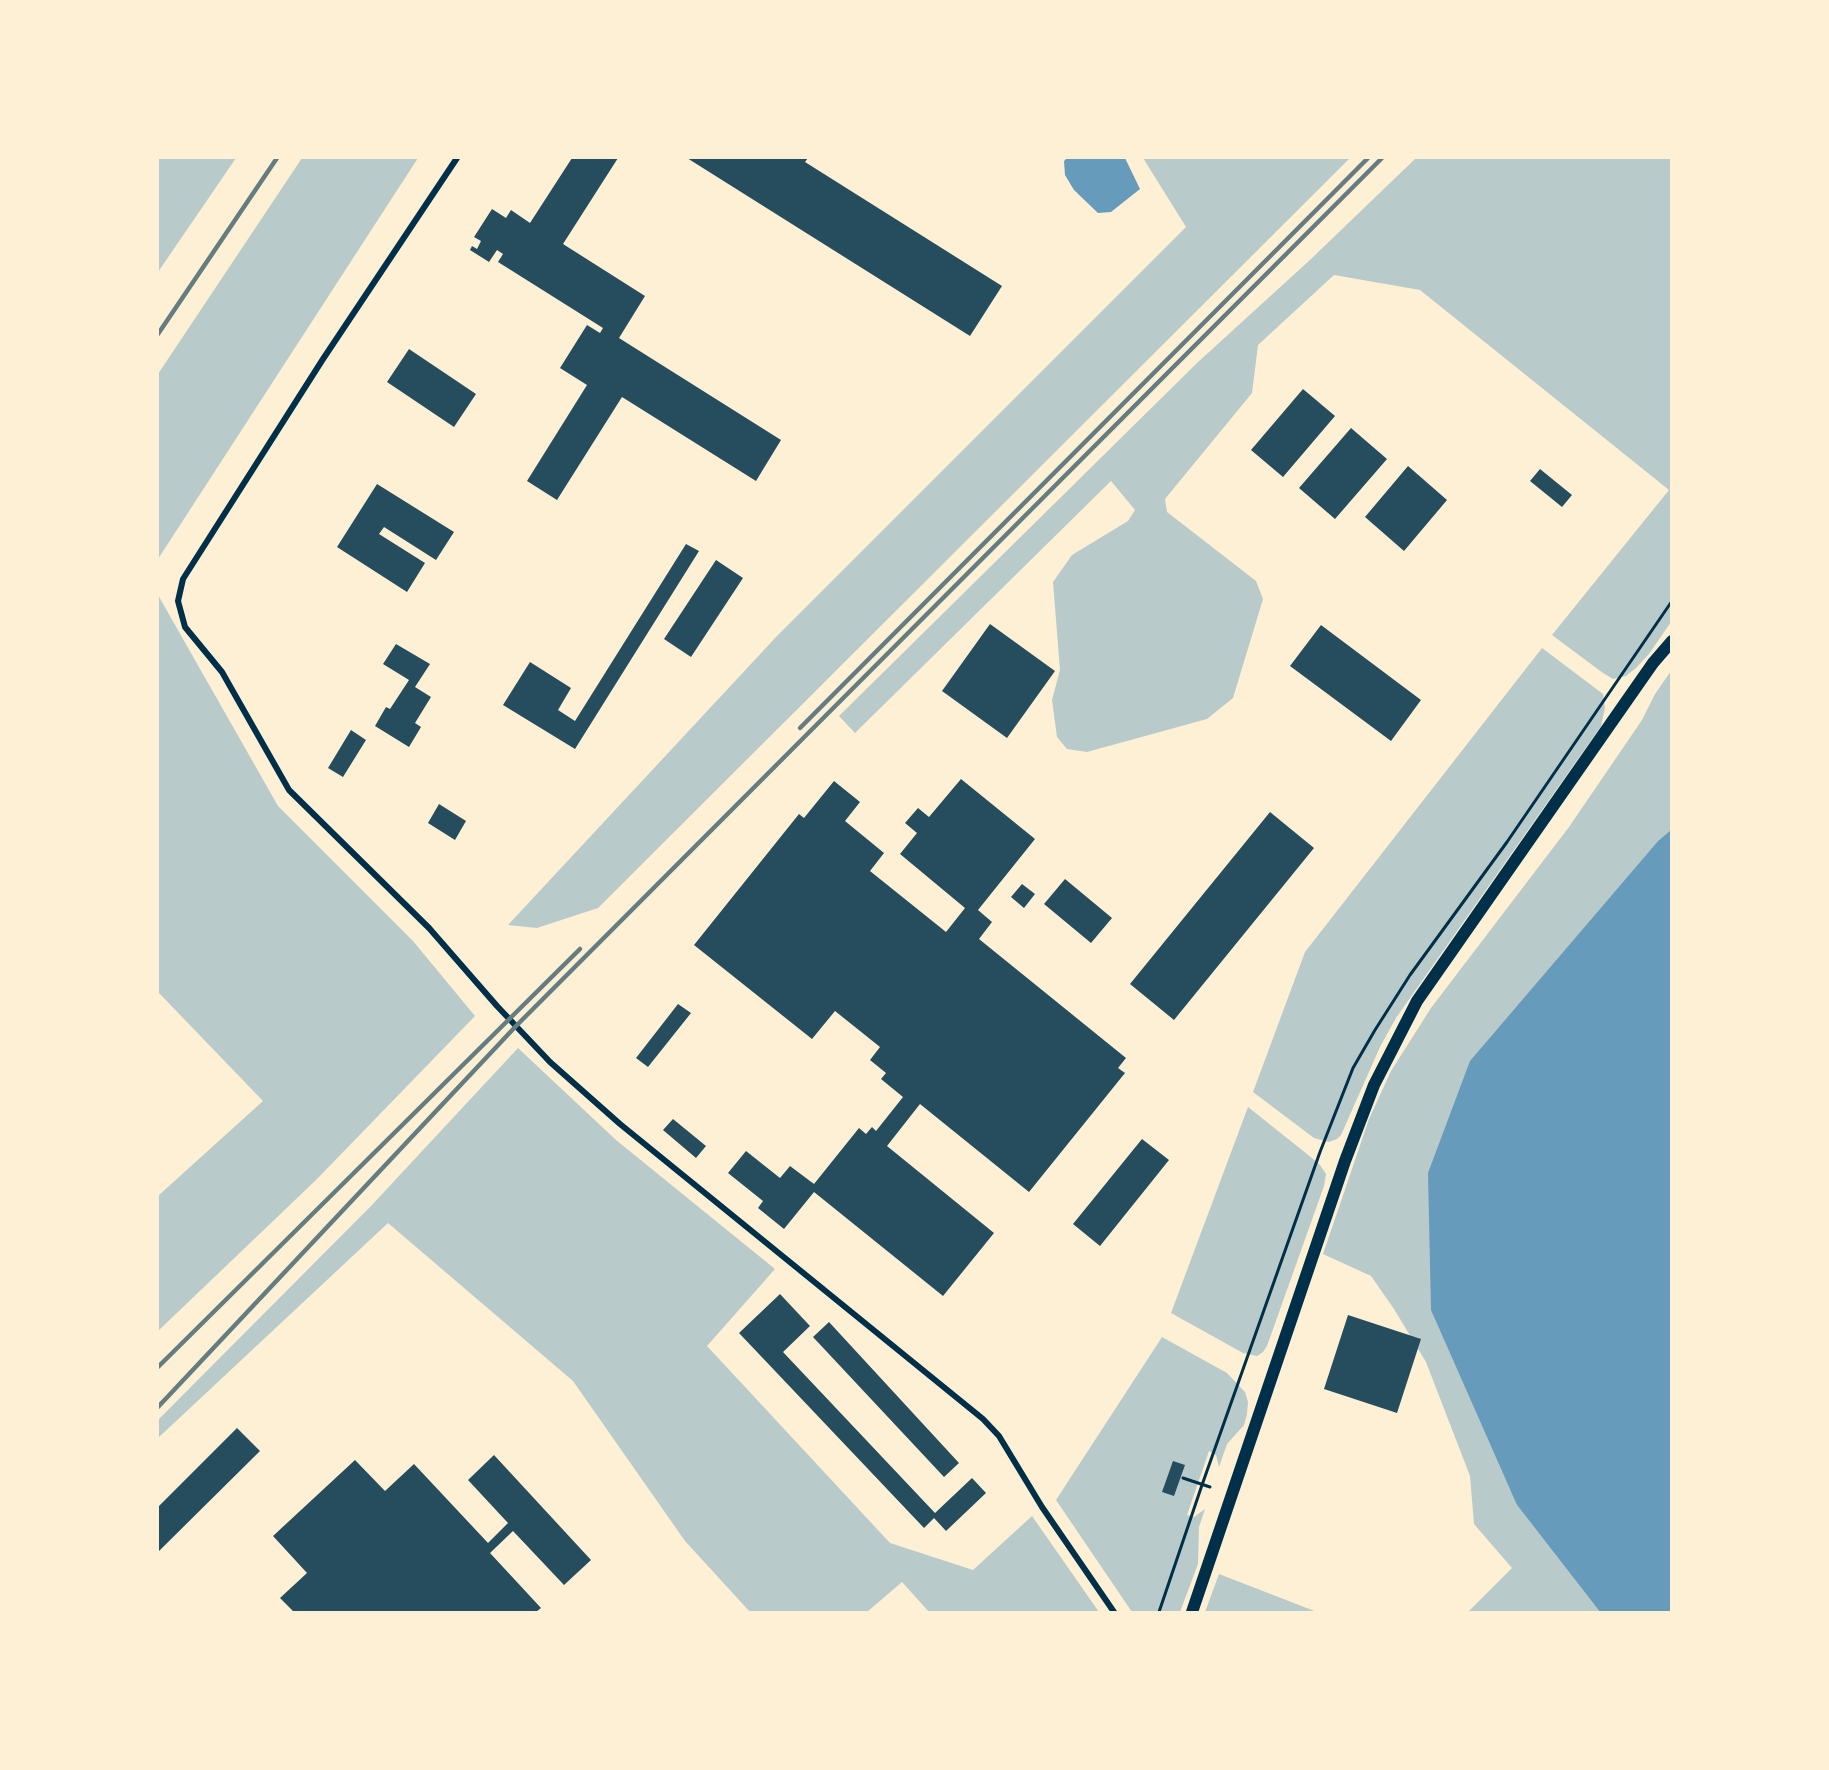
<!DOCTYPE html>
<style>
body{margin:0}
#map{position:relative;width:1829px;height:1770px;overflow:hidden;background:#fdf0d5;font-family:"Nunito Sans",sans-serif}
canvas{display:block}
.frame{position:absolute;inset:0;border:159px solid #fdf0d5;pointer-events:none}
</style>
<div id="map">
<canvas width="1829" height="1770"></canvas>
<div class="frame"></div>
</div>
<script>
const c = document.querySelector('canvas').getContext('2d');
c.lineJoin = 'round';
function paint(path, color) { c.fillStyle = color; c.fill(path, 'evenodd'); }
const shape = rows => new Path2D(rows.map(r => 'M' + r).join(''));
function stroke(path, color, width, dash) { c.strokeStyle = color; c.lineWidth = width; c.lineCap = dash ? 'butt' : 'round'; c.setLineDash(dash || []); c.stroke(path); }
paint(shape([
 [158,158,236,158,158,272],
 [302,158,418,158,158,559,158,374],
 [1143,158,1350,158,598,908,537,928,508,925,777,636,1186,227],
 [1416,158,1671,158,1671,622,1649,654,1636,668,1626,676,1613,679,1603,673,1552,635,1669,490,1420,290,1334,275,1258,345,1252,393,1165,499,1167,512,1256,581,1263,599,1233,698,1207,719,1087,752,1067,749,1057,737,1052,700,1060,670,1053,582,1072,555,1128,521,1135,510,1111,481,855,733,839,716,1197,363,1311,259],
 [158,595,278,806,413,941,475,1016,316,1180,158,1331,158,1196,263,1101,158,992],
 [1542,648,1603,694,1605,708,1601,726,1396,1018,1380,1047,1341,1135,1337,1139,1329,1142,1314,1138,1253,1092,1305,952],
 [1671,671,1671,830,1659,840,1517,1505,1600,1612,1468,1612,1512,1568,1474,1524,1470,1476,1426,1362,1394,1309,1371,1276,1323,1254,1369,1119,1391,1071,1431,1008,1569,827,1642,720,1655,694],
 [518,1048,616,1140,775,1269,707,1346,890,1543,973,1570,1032,1516,1099,1612,929,1612,902,1582,867,1612,750,1612,685,1541,573,1381,388,1223,158,1438,158,1420,371,1206],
 [1248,1107,1312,1158,1320,1165,1326,1174,1324,1186,1267,1346,1263,1352,1257,1356,1243,1353,1171,1313],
 [1162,1337,1227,1373,1245,1392,1248,1402,1247,1414,1244,1425,1227,1444,1219,1467,1216,1455,1209,1451,1187,1515,1194,1517,1205,1509,1199,1527,1198,1564,1180,1612,1132,1612,1056,1500],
 [1219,1574,1317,1612,1205,1612]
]), '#b9caca');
paint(shape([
 [1067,158,1125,158,1140,189,1111,212,1098,213,1074,190,1065,175,1064,161],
 [1671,830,1671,1612,1600,1612,1517,1505,1431,1310,1428,1173,1470,1061,1659,840]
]), '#669bbc');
paint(shape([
 [572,158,618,158,563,244,645,296,619,338,781,440,756,481,622,397,557,500,527,481,587,385,560,368,587,325,600,333,603,328,498,262,503,254,497,250,489,262,470,250,472,246,477,249,481,241,474,237,492,209,506,218,511,210,530,223],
 [687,158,808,158,805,162,1002,286,970,336],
 [409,349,476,394,454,427,387,382],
 [1303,389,1335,416,1283,477,1251,450],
 [1351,428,1387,459,1335,519,1299,488],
 [1408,466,1447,500,1404,551,1365,517],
 [1540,469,1572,495,1562,507,1530,481],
 [377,484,454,532,436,560,384,527,379,534,425,563,407,592,337,547],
 [686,544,699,551,575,749,503,705,530,662,571,688,558,710,575,721],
 [716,560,743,578,691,657,664,639],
 [990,624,1055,671,1007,738,942,691],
 [1321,625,1421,700,1391,741,1290,666],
 [396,644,430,664,415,687,431,697,415,723,421,727,409,747,375,726,386,707,390,709,409,680,383,664],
 [351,730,366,740,343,777,328,768],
 [961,779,1035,839,978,910,992,922,979,939,1126,1058,1118,1068,1125,1073,1029,1192,920,1104,887,1146,994,1233,943,1296,814,1192,784,1229,758,1208,763,1201,728,1173,746,1151,780,1178,790,1166,814,1184,859,1128,866,1134,872,1127,876,1131,903,1097,881,1079,886,1073,870,1060,880,1047,835,1011,812,1039,694,945,799,814,804,818,834,781,860,802,845,821,884,853,870,871,946,932,965,908,900,854,917,833,905,823,918,808,929,817],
 [439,804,466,821,455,840,428,823],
 [1270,812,1314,848,1174,1020,1130,984],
 [1065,879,1112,918,1091,943,1044,904],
 [1022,884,1035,894,1024,908,1011,897],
 [678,1004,691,1013,648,1067,636,1058],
 [673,1119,706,1146,696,1158,663,1130],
 [1142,1139,1169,1160,1100,1246,1073,1224],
 [780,1294,810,1326,783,1352,935,1513,972,1478,986,1493,946,1531,934,1518,924,1528,739,1333],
 [1348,1315,1421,1339,1397,1413,1324,1389],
 [829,1322,959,1463,944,1477,813,1337],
 [237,1428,260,1451,158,1552,158,1507],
 [494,1455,591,1560,564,1585,513,1531,490,1553,541,1608,536,1612,294,1612,280,1598,307,1573,273,1536,355,1460,385,1491,414,1464,488,1543,508,1523,468,1480],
 [1173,1461,1185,1465,1174,1496,1162,1492]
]), '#264d5e');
stroke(shape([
 [1183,1478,1210,1487],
 [1159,1612,1202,1485,1320,1152,1353,1068,1375,1030,1410,975,1507,842,1672,601]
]), '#003049', 3);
stroke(shape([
 [457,158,323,359,183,579,178,601,185,627,222,672,289,790,429,928,497,1006,550,1062,620,1124,983,1419,999,1436,1042,1507,1114,1612]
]), '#003049', 6);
stroke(shape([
 [1192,1612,1345,1161,1374,1085,1417,1001,1653,663,1672,641]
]), '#003049', 12);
stroke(shape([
 [158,334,277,158],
 [800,728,1368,158],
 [158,1367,580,949],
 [158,1407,516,1026,1382,158]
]), '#657d81', 4.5);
</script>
